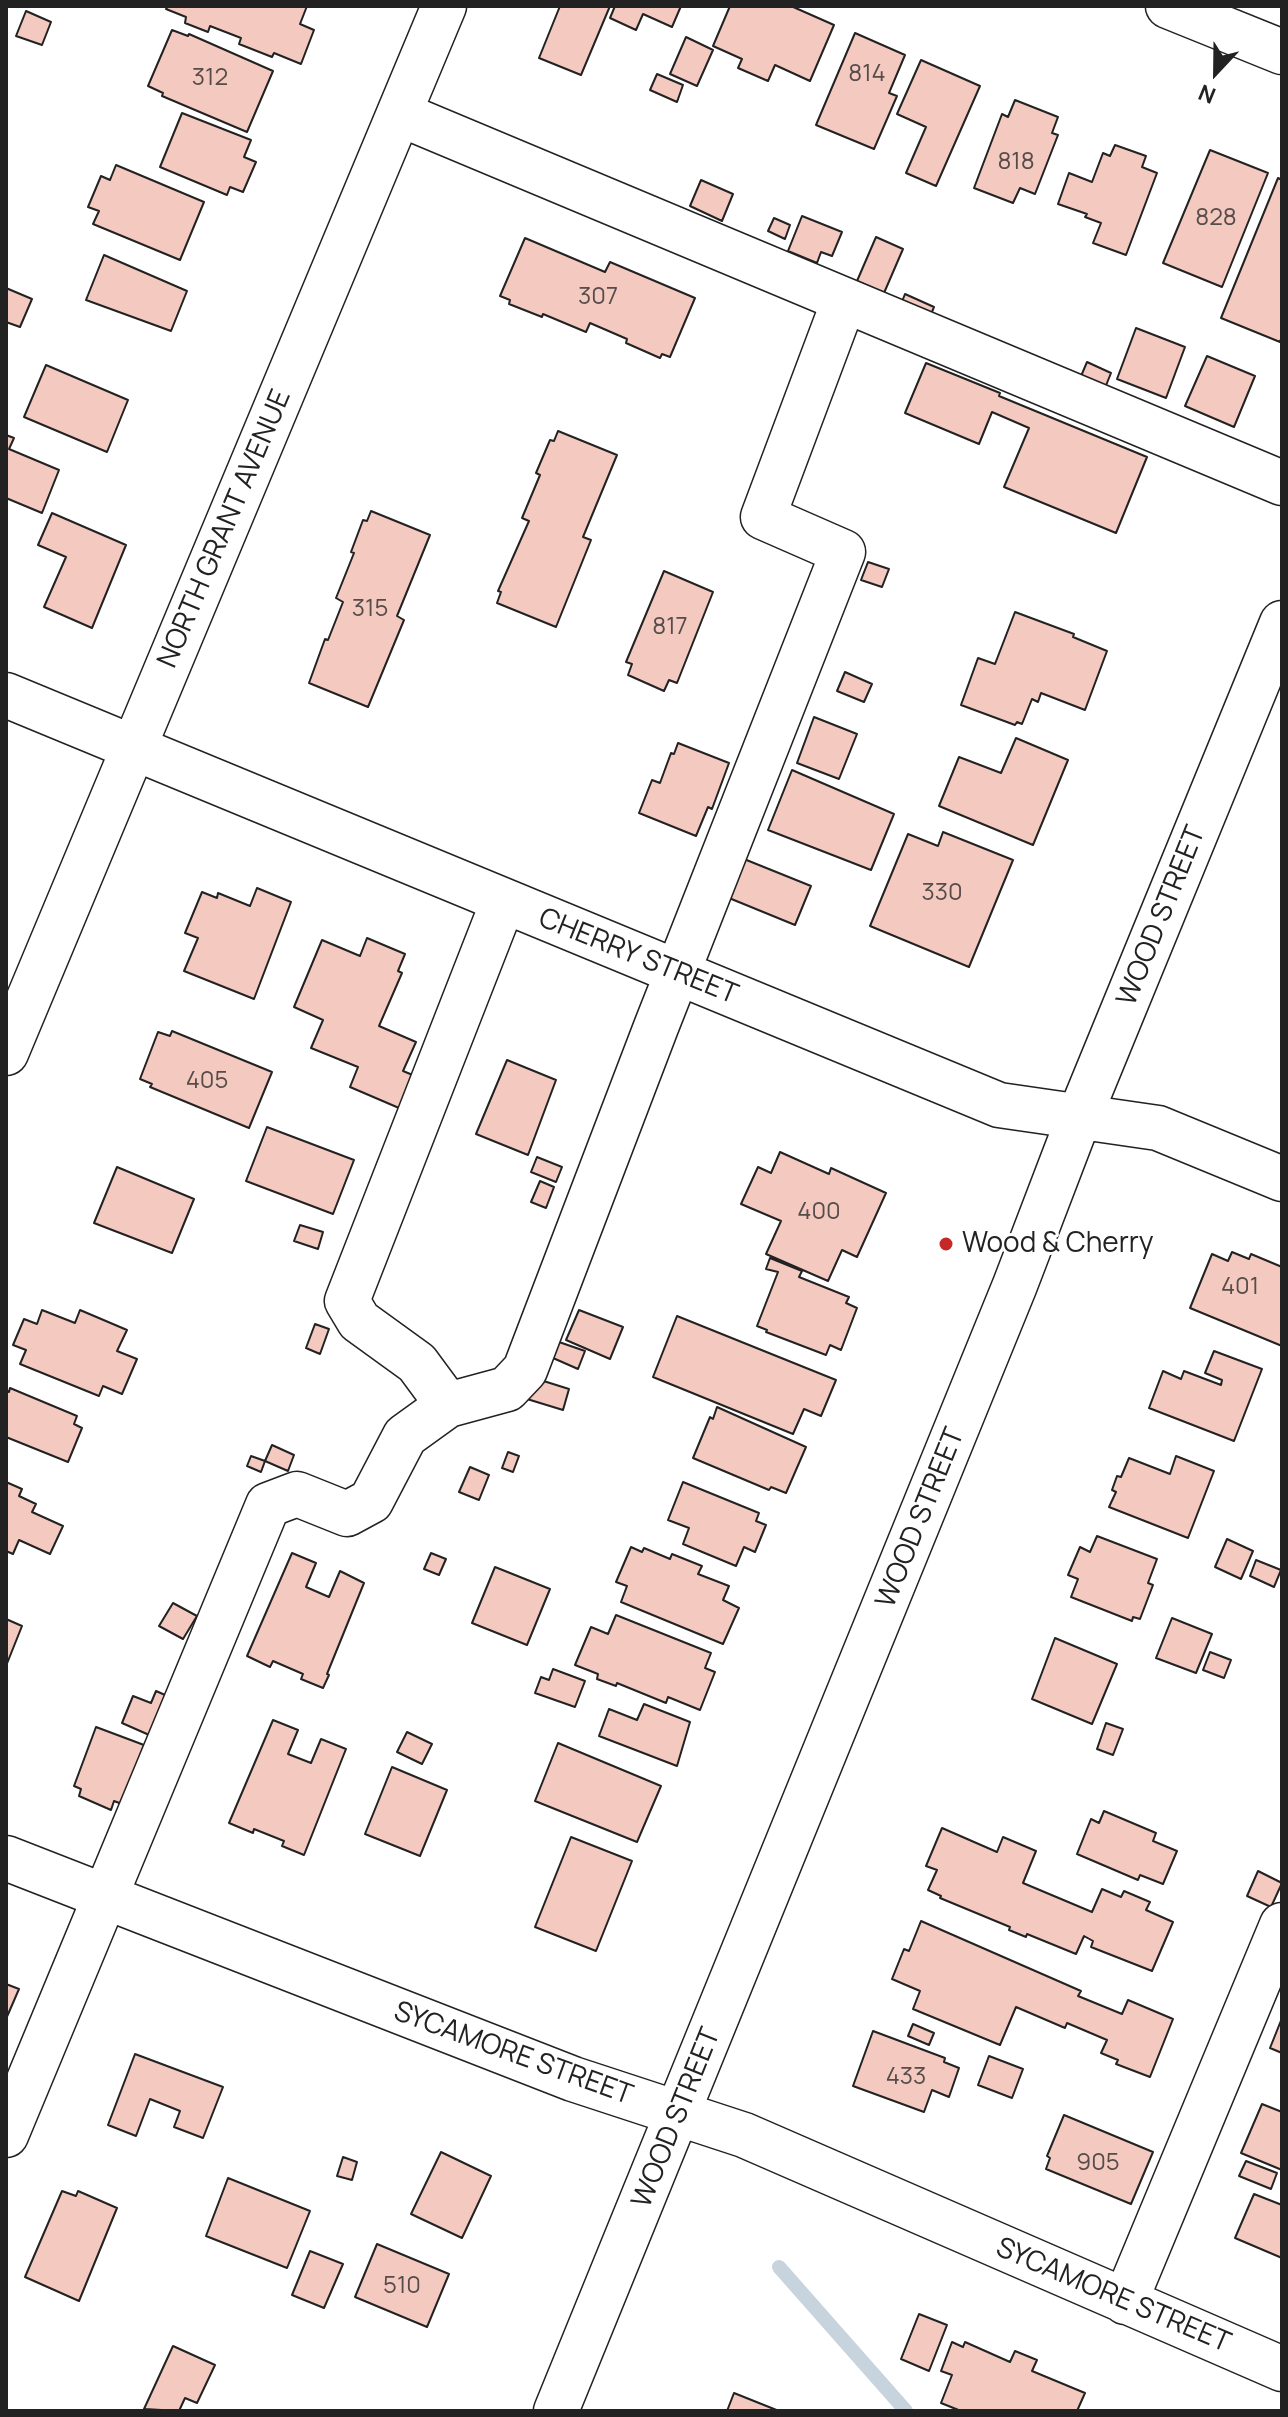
<!DOCTYPE html>
<style>
body{margin:0}
#map{position:relative;width:1288px;height:2417px;overflow:hidden;background:#fff;font-family:Manrope,sans-serif}
canvas{display:block}
.frame{position:absolute;inset:0;border:8px solid #222;pointer-events:none}
.north{position:absolute;left:1176px;top:32px;width:80px;height:80px;-webkit-text-stroke:6px #fff;paint-order:stroke;rotate:202deg;font-size:22px;font-weight:700;line-height:32px;text-align:center;color:#222}
.north::after{content:'';display:block;margin:auto;width:28px;height:36px;background:#222;clip-path:polygon(50% 0,100% 100%,50% 72%,0 100%)}
</style>
<div id="map">
<canvas width="1288" height="2417"></canvas>
<div class="frame"></div>
<div class="north">N</div>
</div>
<script>
const c = document.querySelector('canvas').getContext('2d');
c.lineJoin = 'round';
const shape = rows => new Path2D(rows.map(r => 'M' + r).join(''));
function stroke(path, color, width, dash) { c.strokeStyle = color; c.lineWidth = width; c.lineCap = dash ? 'butt' : 'round'; c.setLineDash(dash || []); c.stroke(path); }
function paint(path, color) { c.fillStyle = color; c.fill(path, 'evenodd'); }
function label(font, color, halo, rows, align = 'center') {
  c.font = font + ' Manrope,sans-serif'; c.lineWidth = 6; c.setLineDash([]); c.textBaseline = 'middle'; c.strokeStyle = halo; c.fillStyle = color; for (const [text, x, y, turn = 0] of rows) {
    c.save(); c.translate(x, y); c.rotate((+turn || 0) * Math.PI / 180); c.textAlign = isNaN(turn) ? turn : align; if (halo) c.strokeText(text, 0, 0); c.fillText(text, 0, 0); c.restore();
  }
}
stroke(shape([
 [779,2267,906,2411]
]), '#c7d3dd', 14);
const building = shape([
 [168,6,307,6,300,24,314,30,301,64,274,53,272,57,239,44,241,38,210,26,208,32,185,23,186,17,166,9,168,6],
 [560,6,610,6,581,75,539,58,560,6],
 [615,6,681,6,672,27,643,14,636,30,610,18,615,6],
 [730,6,791,6,834,25,810,81,775,65,768,81,738,68,742,59,713,46,730,6],
 [26,11,51,22,42,45,16,36,26,11],
 [172,30,188,36,189,34,273,71,247,132,162,96,163,93,148,86,172,30],
 [855,33,905,55,889,93,897,96,874,149,816,125,855,33],
 [686,37,713,50,697,86,670,74,686,37],
 [921,60,980,86,936,186,906,173,926,127,897,114,921,60],
 [657,74,683,85,677,102,650,90,657,74],
 [1015,100,1058,117,1052,133,1058,135,1035,194,1020,188,1013,203,974,188,1002,114,1008,117,1015,100],
 [182,113,251,140,244,157,256,162,243,192,230,187,227,195,160,167,182,113],
 [1115,145,1146,156,1142,167,1157,173,1126,255,1093,243,1101,223,1085,217,1087,214,1058,204,1069,173,1092,182,1103,153,1110,156,1115,145],
 [1210,150,1268,173,1222,287,1163,263,1210,150],
 [116,165,204,202,180,260,93,224,99,211,88,207,101,176,110,180,116,165],
 [1278,178,1282,180,1282,336,1280,342,1221,318,1278,178],
 [701,180,733,194,722,221,690,206,701,180],
 [802,216,842,232,832,256,821,252,817,263,788,251,802,216],
 [774,218,790,225,785,239,768,231,774,218],
 [876,237,903,249,884,293,857,281,876,237],
 [525,238,605,272,610,262,695,298,670,357,662,354,660,358,626,343,627,339,590,323,586,332,543,314,542,317,509,304,510,300,500,296,525,238],
 [104,255,187,291,171,331,86,300,104,255],
 [6,288,32,299,20,327,6,322,6,288],
 [905,294,934,307,926,326,897,314,905,294],
 [1136,328,1185,347,1166,398,1117,379,1136,328],
 [1207,356,1255,376,1234,427,1185,406,1207,356],
 [1087,362,1111,373,1101,398,1076,388,1087,362],
 [926,363,1000,393,999,396,1147,457,1116,533,1004,487,1029,428,992,412,979,444,905,413,926,363],
 [46,365,128,400,107,452,24,417,46,365],
 [558,431,617,455,583,537,591,540,556,627,497,603,501,592,498,591,529,521,522,518,540,475,536,473,550,440,554,441,558,431],
 [6,435,14,438,9,449,59,470,42,513,6,498,6,435],
 [371,511,430,535,397,616,404,620,368,707,309,683,325,639,328,640,343,602,336,598,354,553,351,552,363,520,367,521,371,511],
 [52,513,126,545,92,628,44,607,66,557,38,545,52,513],
 [868,562,889,569,882,587,861,580,868,562],
 [664,571,713,592,677,683,669,680,664,691,628,675,632,664,626,662,664,571],
 [1015,612,1074,634,1073,637,1107,651,1085,710,1041,693,1038,702,1032,699,1022,724,1017,722,1015,725,961,705,978,658,995,664,1015,612],
 [845,672,872,684,864,702,837,691,845,672],
 [814,717,857,734,839,779,797,763,814,717],
 [1016,738,1068,760,1033,845,939,806,959,757,1001,773,1016,738],
 [678,743,729,763,712,809,708,807,696,836,639,813,652,780,660,783,671,753,674,754,678,743],
 [792,770,894,814,871,870,768,830,792,770],
 [943,832,1013,860,969,967,870,926,908,834,938,846,943,832],
 [744,859,811,886,795,925,729,898,744,859],
 [257,888,291,902,254,999,184,971,198,938,185,933,202,892,217,898,218,893,250,906,257,888],
 [367,938,405,954,398,971,402,973,379,1026,416,1042,403,1071,420,1078,406,1111,350,1087,358,1067,311,1048,323,1020,294,1007,322,940,360,956,367,938],
 [172,1031,272,1072,249,1128,150,1087,152,1084,140,1079,158,1032,170,1036,172,1031],
 [507,1060,556,1080,528,1155,476,1134,507,1060],
 [267,1127,354,1160,333,1214,246,1181,267,1127],
 [780,1152,829,1174,831,1168,886,1193,857,1257,842,1250,828,1281,766,1254,781,1221,741,1204,758,1167,771,1173,780,1152],
 [537,1157,562,1167,556,1182,531,1172,537,1157],
 [117,1167,194,1199,172,1253,94,1223,117,1167],
 [540,1181,554,1187,546,1208,531,1202,540,1181],
 [300,1225,323,1232,318,1249,294,1241,300,1225],
 [1232,1252,1249,1259,1251,1254,1282,1267,1282,1346,1190,1308,1212,1254,1228,1261,1232,1252],
 [770,1258,802,1271,799,1277,849,1297,846,1303,857,1308,841,1350,830,1345,826,1355,766,1332,767,1330,757,1326,778,1272,766,1269,770,1258],
 [42,1310,75,1323,80,1310,127,1330,117,1351,137,1359,122,1394,103,1386,99,1396,20,1364,26,1350,13,1345,24,1319,37,1324,42,1310],
 [579,1310,623,1327,610,1359,566,1340,579,1310],
 [677,1316,836,1380,821,1416,804,1409,793,1434,653,1377,677,1316],
 [315,1324,329,1329,320,1354,306,1348,315,1324],
 [559,1342,585,1351,578,1369,553,1358,559,1342],
 [1214,1351,1262,1369,1234,1441,1149,1408,1163,1371,1181,1379,1184,1371,1221,1385,1222,1380,1205,1373,1214,1351],
 [534,1378,569,1389,563,1410,527,1399,534,1378],
 [10,1388,77,1416,74,1424,82,1428,68,1462,6,1437,6,1391,9,1392,10,1388],
 [717,1407,806,1447,786,1493,771,1487,769,1490,693,1458,710,1417,713,1419,717,1407],
 [272,1445,294,1455,288,1471,265,1461,272,1445],
 [508,1452,519,1456,513,1472,502,1468,508,1452],
 [251,1456,265,1461,261,1472,247,1466,251,1456],
 [1176,1456,1214,1471,1188,1538,1109,1507,1116,1492,1112,1490,1117,1476,1121,1477,1129,1458,1170,1474,1176,1456],
 [470,1467,489,1475,479,1500,459,1492,470,1467],
 [6,1482,22,1489,19,1496,36,1504,32,1512,63,1526,50,1554,19,1540,13,1554,6,1551,6,1482],
 [683,1482,759,1513,756,1521,766,1525,755,1552,744,1547,736,1566,683,1544,689,1528,668,1520,683,1482],
 [1097,1536,1157,1559,1148,1583,1153,1585,1140,1619,1133,1617,1132,1621,1071,1597,1078,1579,1068,1575,1080,1547,1090,1552,1097,1536],
 [1227,1539,1253,1551,1241,1579,1215,1567,1227,1539],
 [631,1547,642,1552,644,1548,670,1559,672,1554,702,1566,698,1574,729,1586,723,1600,739,1608,723,1644,621,1602,627,1586,616,1582,631,1547],
 [292,1553,316,1563,306,1587,329,1597,340,1571,364,1583,327,1674,329,1675,323,1688,301,1679,303,1674,273,1661,270,1667,247,1656,292,1553],
 [431,1553,446,1559,439,1575,424,1569,431,1553],
 [1256,1560,1281,1570,1274,1587,1250,1576,1256,1560],
 [495,1567,550,1589,527,1645,472,1623,495,1567],
 [173,1603,197,1616,183,1639,159,1626,173,1603],
 [616,1615,711,1653,705,1668,715,1672,700,1710,668,1697,666,1703,617,1683,616,1686,597,1679,598,1674,575,1665,591,1627,608,1634,616,1615],
 [1172,1618,1212,1634,1196,1673,1156,1658,1172,1618],
 [6,1619,22,1626,6,1666,6,1619],
 [1055,1638,1117,1664,1092,1724,1032,1699,1055,1638],
 [1210,1652,1231,1660,1224,1678,1203,1670,1210,1652],
 [553,1669,585,1681,575,1707,535,1693,541,1677,549,1680,553,1669],
 [156,1691,172,1698,156,1738,122,1723,133,1696,151,1703,156,1691],
 [644,1704,690,1722,677,1766,599,1736,609,1709,637,1720,644,1704],
 [273,1720,298,1730,288,1754,311,1763,321,1739,346,1749,304,1855,282,1846,284,1841,254,1829,253,1833,229,1823,273,1720],
 [1106,1723,1123,1729,1113,1755,1097,1749,1106,1723],
 [96,1727,144,1745,122,1804,114,1801,111,1810,79,1796,81,1789,74,1786,96,1727],
 [407,1732,432,1744,422,1764,397,1752,407,1732],
 [558,1743,661,1786,637,1842,535,1801,558,1743],
 [392,1767,447,1790,420,1856,365,1834,392,1767],
 [1104,1811,1156,1833,1153,1841,1177,1851,1163,1884,1140,1875,1138,1880,1077,1854,1091,1819,1099,1823,1104,1811],
 [942,1828,997,1852,1003,1837,1036,1851,1023,1883,1092,1912,1102,1889,1121,1897,1124,1891,1150,1902,1146,1910,1173,1922,1152,1971,1091,1947,1093,1941,1084,1936,1076,1954,1027,1934,1026,1937,1009,1930,1010,1927,940,1898,941,1896,928,1890,937,1870,926,1866,942,1828],
 [571,1837,632,1861,596,1951,535,1927,571,1837],
 [1258,1871,1282,1883,1271,1907,1247,1896,1258,1871],
 [921,1921,1081,1991,1078,1996,1122,2014,1128,2000,1173,2019,1150,2077,1116,2064,1118,2060,1101,2053,1107,2040,1067,2023,1065,2028,1016,2007,1000,2045,913,2009,920,1991,892,1979,904,1949,909,1951,921,1921],
 [6,1984,19,1989,6,2019,6,1984],
 [1282,2018,1282,2053,1270,2048,1282,2018],
 [913,2024,934,2033,929,2045,908,2036,913,2024],
 [873,2031,945,2058,944,2062,959,2068,949,2097,932,2090,924,2112,853,2086,873,2031],
 [135,2054,223,2087,203,2138,174,2127,180,2111,150,2099,136,2136,108,2125,135,2054],
 [989,2056,1023,2069,1012,2098,978,2085,989,2056],
 [1262,2104,1282,2112,1282,2170,1241,2153,1262,2104],
 [1064,2115,1153,2152,1131,2204,1046,2169,1050,2158,1047,2156,1064,2115],
 [441,2152,491,2176,462,2238,411,2214,441,2152],
 [343,2157,357,2162,352,2180,337,2176,343,2157],
 [1246,2161,1277,2173,1271,2189,1239,2176,1246,2161],
 [228,2178,310,2211,287,2268,206,2236,228,2178],
 [62,2191,76,2196,78,2191,117,2208,79,2301,25,2277,62,2191],
 [1254,2194,1282,2205,1282,2258,1235,2238,1254,2194],
 [377,2244,449,2274,427,2327,355,2297,377,2244],
 [310,2251,343,2264,324,2308,292,2295,310,2251],
 [919,2314,947,2325,929,2371,901,2359,919,2314],
 [952,2342,963,2347,965,2342,1010,2362,1015,2351,1037,2360,1032,2371,1085,2393,1077,2411,961,2411,941,2403,952,2375,941,2371,952,2342],
 [173,2346,215,2365,197,2403,185,2398,179,2411,144,2409,173,2346],
 [734,2393,779,2411,727,2411,734,2393]
]);
paint(building, '#f3c9c0');
stroke(building, '#222', 2);
const minor = shape([
 [1168,6,1282,52],
 [400,114,1282,483],
 [6,695,999,1105,1158,1128,1282,1179],
 [503,902,347,1301,359,1321,417,1363,448,1405,507,1389,525,1370,656,1027,843,552,763,517,844,301],
 [6,1053,444,6],
 [6,1858,573,2079,744,2135,1282,2369],
 [6,2135,268,1505,297,1494,347,1514,371,1501,405,1436,448,1405],
 [1125,2302,1282,1925],
 [556,2411,1015,1285,1080,1115,1282,623]
]);
stroke(minor, '#222', 47);
stroke(minor, '#fff', 44);
for (const [x, y, r, color] of [
 [946,1244,8,"#c62828"]
]) { const dot = new Path2D(); dot.arc(x, y, r, 0, 2 * Math.PI); c.fillStyle = color; c.fill(dot); stroke(dot, '#fff', 3); }
label('24px', '#564c4a', null, [
 ["814",867,74],
 ["312",210,78],
 ["818",1016,162],
 ["828",1216,218],
 ["307",598,297],
 ["315",370,609],
 ["817",670,627],
 ["330",942,893],
 ["405",207,1081],
 ["400",819,1212],
 ["401",1240,1287],
 ["433",906,2077],
 ["905",1098,2163],
 ["510",402,2286]
]);
label('28px', '#222', '#fff', [
 ["NORTH GRANT AVENUE",225,529,-67],
 ["WOOD STREET",1162,916,-68],
 ["CHERRY STREET",638,957,22],
 ["WOOD STREET",921,1518,-68],
 ["SYCAMORE STREET",513,2054,20],
 ["WOOD STREET",677,2118,-68],
 ["SYCAMORE STREET",1113,2296,23]
]);
label('28px', '#222', '#fff', [
 ["Wood & Cherry",962,1244]
], 'left');
</script>
